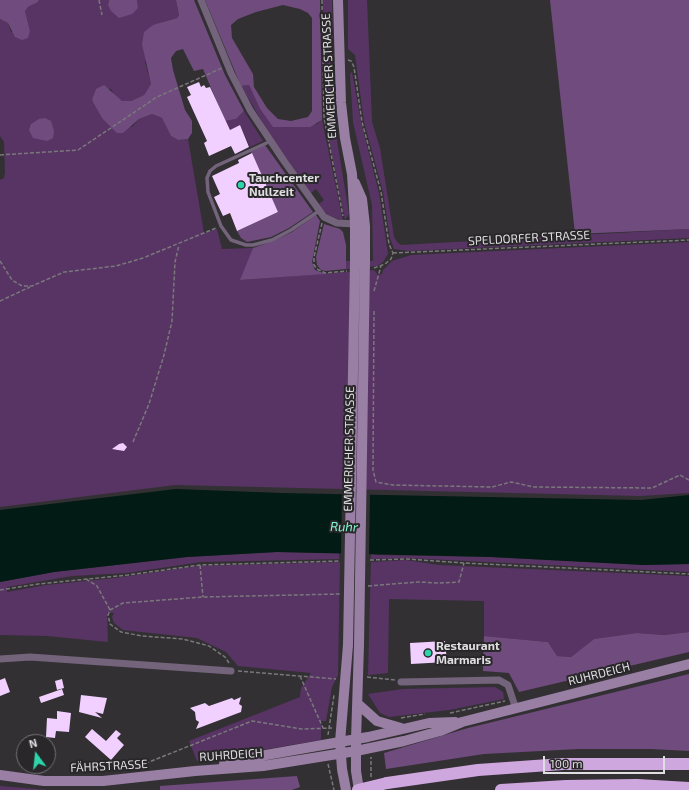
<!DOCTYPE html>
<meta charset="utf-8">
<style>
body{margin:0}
#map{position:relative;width:689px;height:790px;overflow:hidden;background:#333034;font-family:"Exo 2",sans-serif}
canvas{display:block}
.north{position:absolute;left:16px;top:734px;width:40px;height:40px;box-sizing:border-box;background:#29272a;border:1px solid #727073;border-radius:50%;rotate:345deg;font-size:11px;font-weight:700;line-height:16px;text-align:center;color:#dfdee0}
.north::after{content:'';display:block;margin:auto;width:14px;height:18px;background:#2dd5ab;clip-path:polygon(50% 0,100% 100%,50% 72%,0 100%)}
.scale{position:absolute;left:543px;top:756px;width:122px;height:18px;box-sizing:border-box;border:2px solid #dfdee0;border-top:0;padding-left:5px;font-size:12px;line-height:14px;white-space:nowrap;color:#dfdee0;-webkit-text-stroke:3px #29272a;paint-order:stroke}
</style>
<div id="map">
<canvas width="689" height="790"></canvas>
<div class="north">N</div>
<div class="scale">100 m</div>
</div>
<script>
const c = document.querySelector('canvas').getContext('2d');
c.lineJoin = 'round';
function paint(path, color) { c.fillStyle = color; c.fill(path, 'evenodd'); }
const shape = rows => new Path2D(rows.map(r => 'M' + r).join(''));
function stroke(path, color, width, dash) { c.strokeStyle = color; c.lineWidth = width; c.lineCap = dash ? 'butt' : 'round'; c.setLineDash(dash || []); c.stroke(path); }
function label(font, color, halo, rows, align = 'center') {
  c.font = font + ' "Exo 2",sans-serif'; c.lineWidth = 4; c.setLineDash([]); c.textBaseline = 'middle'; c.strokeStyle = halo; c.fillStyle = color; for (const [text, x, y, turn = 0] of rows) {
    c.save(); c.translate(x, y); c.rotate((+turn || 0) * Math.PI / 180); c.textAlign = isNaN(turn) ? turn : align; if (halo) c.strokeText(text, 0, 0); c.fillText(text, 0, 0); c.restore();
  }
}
paint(shape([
 [39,0,109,0,108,5,138,8,137,0,176,0,179,15,177,18,163,22,145,62,151,84,144,95,131,101,122,101,115,96,111,89,96,89,92,99,102,118,132,127,139,119,152,114,162,118,171,136,178,140,188,139,204,233,217,229,222,249,253,248,241,280,374,270,378,275,382,274,383,270,392,261,411,255,689,242,689,493,640,496,175,485,0,507,0,180,4,178,5,173,4,142,0,136,0,19,8,23,11,32,30,31,25,11,28,7,38,2],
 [323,0,332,0,334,104,337,140,349,214,345,220,325,119],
 [348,0,367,0,372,122,380,148,394,237,397,242,401,245,689,229,689,238,409,251,394,249,390,238,383,192,364,122,355,55,348,49],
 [352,72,361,122,379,193,388,254,383,262,377,266,346,269,346,261,373,261,372,205,353,122,350,74],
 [249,85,260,109,273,126,317,124,322,120,343,221,328,215,322,209,319,204,324,200,316,189,311,193,273,140,241,86],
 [244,111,263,141,250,147,240,125,230,130,225,121,236,119],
 [277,552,339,553,339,559,201,562,127,573,72,576,7,587,7,592,46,585,115,578,198,566,340,562,338,675,332,687,326,721,321,721,321,740,197,761,189,741,300,697,301,688,311,673,238,666,226,652,197,638,123,630,114,623,112,617,114,613,107,612,108,642,47,636,0,635,0,582,54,572,187,557],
 [371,554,377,555,491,557,644,565,689,564,689,572,407,558,371,559],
 [406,560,438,565,689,576,689,632,664,635,637,633,594,639,571,657,557,656,548,642,484,636,484,601,389,599,388,673,368,675,371,562],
 [495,687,503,692,504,699,449,710,389,717,380,713,368,694,403,689],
 [0,786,48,790,0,790]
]), '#583465');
paint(shape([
 [0,0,39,0,38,2,28,7,25,11,30,31,28,38,22,40,15,37,8,23,0,19],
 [109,0,137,0,138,8,132,14,119,18,111,11,108,5],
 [176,0,194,0,225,75,244,111,236,119,225,121,203,69,194,71,183,49,176,51,171,58,173,70,185,110,192,121,192,133,188,139,178,140,171,136,162,118,152,114,139,119,123,133,117,133,102,118,93,102,92,99,96,89,104,85,122,101,131,101,144,95,151,84,142,44,144,32,153,25,177,18,179,15],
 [205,0,320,0,322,120,310,127,273,127,260,109,249,85,241,86],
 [283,5,300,9,308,13,312,18,312,111,308,117,291,121,278,119,267,108,254,87,253,74,232,38,231,25,238,19,256,12],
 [550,0,689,0,689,229,575,234],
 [45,118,51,121,54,131,53,138,47,141,33,138,29,130,31,124,39,119],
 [265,145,313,212,289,228,271,237,247,242,241,238,237,231,278,212,251,152],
 [316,215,320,221,312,262,315,270,326,274,240,280,253,248,273,241,292,232],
 [324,224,340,229,343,232,346,245,346,269,325,271,321,270,317,265,316,257],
 [689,632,689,652,519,692,509,673,483,671,484,636,548,642,557,656,571,657,594,639,637,633,664,635],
 [689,674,689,751,651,749,579,749,484,754,386,769,384,753,468,728],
 [297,776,300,787,292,790,160,790,160,786]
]), '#704b7e');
paint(shape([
 [176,489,282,493,641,500,689,495,689,564,644,565,491,557,277,552,187,557,54,572,0,582,0,510]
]), '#021b14');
paint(shape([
 [342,492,370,493,369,555,341,555]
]), '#333034');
paint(shape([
 [199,82,201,87,204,85,206,88,210,87,230,130,240,125,249,147,235,154,231,146,209,156,204,143,207,141,187,97,191,95,187,87],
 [252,153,278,212,237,231,230,213,223,216,214,197,220,194,212,176,239,163,238,160],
 [123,443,127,447,124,451,112,449,119,444],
 [445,641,447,662,411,664,410,643],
 [5,678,10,692,0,696,0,680],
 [62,679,64,688,57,690,55,681],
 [62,689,64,695,41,703,39,697],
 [81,695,107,698,103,714,95,712,102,718,79,712],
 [241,697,239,704,242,706,241,712,196,729,199,722,196,720,195,712,190,708,205,703,209,706,232,698,234,700],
 [57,711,71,713,69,732,56,731,55,738,46,737,47,718,57,719],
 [92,729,106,741,116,730,121,734,117,738,124,745,111,760,85,737]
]), '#f1d0ff');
stroke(shape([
 [99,0,102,15],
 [322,0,324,117,343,216],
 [348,60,351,61,354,67,362,122,381,192,389,244,393,253],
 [0,155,78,150,157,97,222,68],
 [322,223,314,257,314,265,317,269,325,273,347,271],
 [393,253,689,240],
 [0,261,12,280,22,286,32,286,64,272,116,266,143,258,216,228],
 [374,268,385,264,391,259,393,253],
 [374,291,381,266],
 [0,301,30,287],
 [374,311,373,470,376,482,393,485,492,487,511,482,534,487,652,488,680,475,689,480],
 [133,442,149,404,164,355,172,321,175,262,179,245],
 [370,560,407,559,464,563,689,574],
 [200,565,203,597],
 [86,579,97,586,110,610],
 [368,586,418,582,440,583,459,582,464,563],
 [0,590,38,584,128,575,200,565,340,561],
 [229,663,225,657,209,646,183,639,142,636,121,632,110,624,108,615,110,610,123,603,203,597,340,594],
 [238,671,336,679],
 [300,676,323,728],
 [367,677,395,680],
 [450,713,505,701],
 [401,718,425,714],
 [328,735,334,695],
 [328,764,334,790],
 [128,768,144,764,252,721,302,729,332,728],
 [371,777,371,757]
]), '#7a787b', 1.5, [4, 2]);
stroke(shape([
 [271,141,216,166,210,171,207,178,208,192,221,226,231,240,246,245,253,245,272,240,291,230,319,211]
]), '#74647b', 3.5);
stroke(shape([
 [201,0,231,73,250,110,284,161,324,217,337,223,355,224],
 [0,659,30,657,231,671],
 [401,682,499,680,508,685,516,709]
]), '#74647b', 7);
stroke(shape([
 [338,0,341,103,345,138,352,174,355,224,355,261],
 [355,183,362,199,365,226,365,261],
 [359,645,356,740,356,771,359,790],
 [358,704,377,721,401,728],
 [224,764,266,755,368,737,429,723,455,722],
 [0,775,44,781,103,781,195,771,263,766,356,751,404,741,440,731,462,722,689,664],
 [346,790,342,769,340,742,348,645]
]), '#997fa3', 10);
stroke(shape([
 [387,783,478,770,563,764,689,764],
 [501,790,566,786,637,785,689,788]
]), '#cfa7df', 12);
stroke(shape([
 [348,645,355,261],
 [359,645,365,261]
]), '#997fa3', 10);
stroke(shape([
 [358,790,387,783]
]), '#cfa7df', 12);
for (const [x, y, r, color] of [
 [241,185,4,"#2dd5ab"],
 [428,653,4,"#2dd5ab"]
]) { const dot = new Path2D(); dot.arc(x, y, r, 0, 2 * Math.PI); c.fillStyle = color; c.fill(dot); stroke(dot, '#29272a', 1.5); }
label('12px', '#dfdee0', '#29272a', [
 ["EMMERICHER STRASSE",329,76,-93],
 ["SPELDORFER STRASSE",529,238,-3],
 ["EMMERICHER STRASSE",349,449,-89],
 ["RUHRDEICH",599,674,-14],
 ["RUHRDEICH",231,755,-4],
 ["FÄHRSTRASSE",109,766,-3]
]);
label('bold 12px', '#dfdee0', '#29272a', [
 ["Tauchcenter",249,178],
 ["Nullzeit",249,192],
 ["Restaurant",436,646],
 ["Marmaris",436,660]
], 'left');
label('italic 13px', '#81f7d2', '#29272a', [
 ["Ruhr",344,527,1]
]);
</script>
